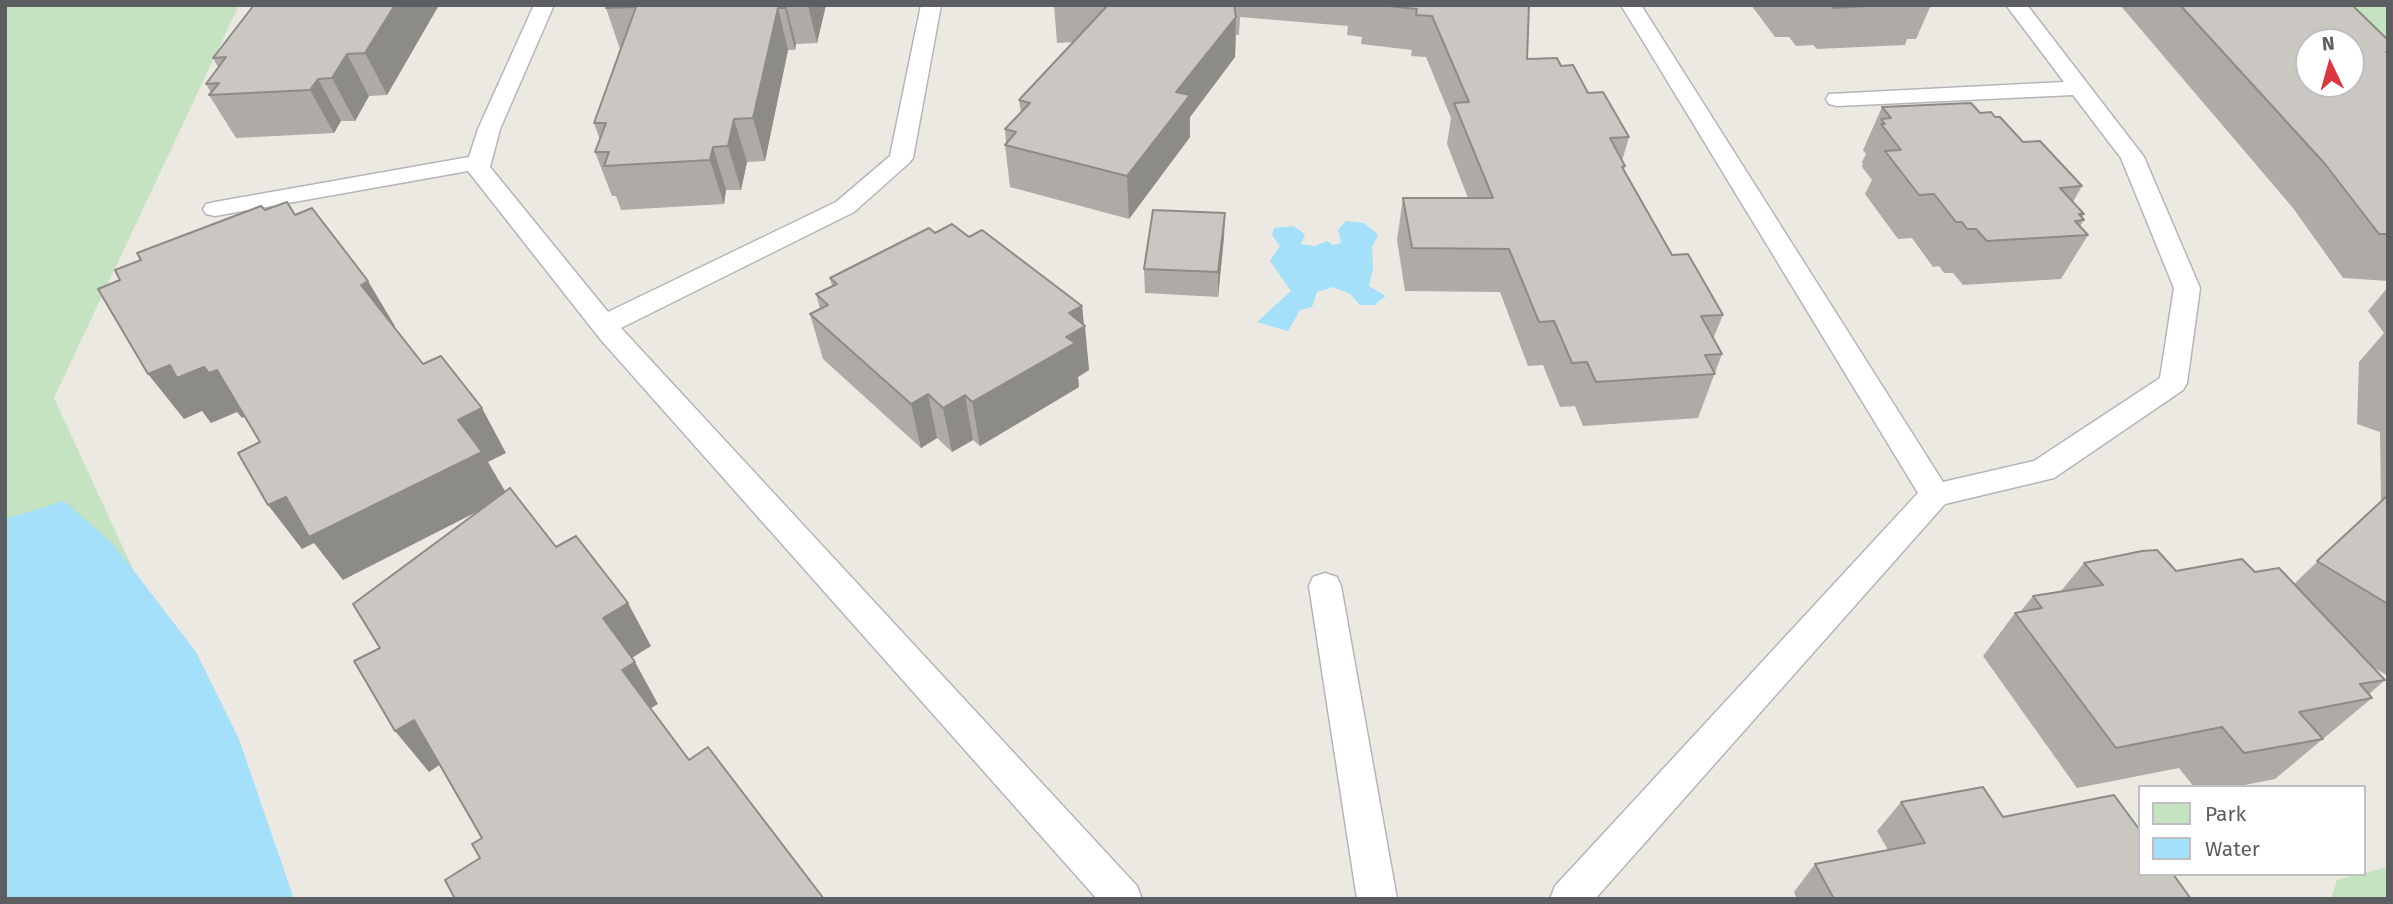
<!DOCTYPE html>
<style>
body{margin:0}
#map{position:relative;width:2393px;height:904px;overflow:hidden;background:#ece9e2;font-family:"Fira Sans",sans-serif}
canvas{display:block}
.frame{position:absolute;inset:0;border:7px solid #5b5f62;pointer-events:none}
.legend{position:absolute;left:2138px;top:785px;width:228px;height:91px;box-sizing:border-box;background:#fff;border:2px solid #bdbfc0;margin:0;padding:9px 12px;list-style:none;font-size:21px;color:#5b5f62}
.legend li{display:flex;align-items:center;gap:14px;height:35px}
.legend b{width:35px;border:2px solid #bdbfc0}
.north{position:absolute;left:2295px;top:28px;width:70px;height:70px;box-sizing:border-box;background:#fff;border:2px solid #bdbfc0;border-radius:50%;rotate:355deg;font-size:19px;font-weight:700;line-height:28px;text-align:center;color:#5b5f62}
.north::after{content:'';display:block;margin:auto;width:24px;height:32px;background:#de3640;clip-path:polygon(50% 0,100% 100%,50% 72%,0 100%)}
</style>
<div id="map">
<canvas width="2393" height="904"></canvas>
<div class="frame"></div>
<ul class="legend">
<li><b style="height:19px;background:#c5e3c0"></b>Park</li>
<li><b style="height:19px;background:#a5e0fa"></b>Water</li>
</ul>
<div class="north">N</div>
</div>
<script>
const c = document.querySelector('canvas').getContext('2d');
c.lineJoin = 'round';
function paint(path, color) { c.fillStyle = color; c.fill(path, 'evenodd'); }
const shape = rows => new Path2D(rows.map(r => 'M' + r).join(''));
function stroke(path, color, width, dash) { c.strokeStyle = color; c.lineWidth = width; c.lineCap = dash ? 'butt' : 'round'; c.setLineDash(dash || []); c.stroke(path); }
paint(shape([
 [5,5,239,5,54,398,285,899,5,899],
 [2299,5,2388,5,2388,88,2351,42],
 [2388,867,2388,899,2331,899,2337,880]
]), '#c5e3c0');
paint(shape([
 [1346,221,1364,223,1378,235,1372,247,1373,269,1369,286,1386,296,1374,305,1360,305,1350,294,1333,287,1317,292,1312,307,1300,310,1288,331,1257,322,1291,291,1270,261,1280,246,1272,235,1274,228,1293,226,1305,234,1301,244,1315,246,1327,241,1333,245,1341,243,1338,230],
 [64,501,114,545,196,652,239,739,294,899,5,899,5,519]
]), '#a5e0fa');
const service = shape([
 [534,5,554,5,500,129,490,167,608,312,836,202,890,156,921,5,941,5,913,158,909,163,854,212,621,328,1137,886,1142,899,1097,899,601,340,468,171,215,216,206,214,203,209,206,204,215,202,469,157,478,129,534,5],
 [1621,5,1641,5,1943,482,2034,461,2160,378,2174,288,2121,158,2073,95,1837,106,1829,104,1826,99,1829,94,2064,82,2006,5,2027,5,2144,157,2200,288,2187,383,2183,390,2054,478,1945,504,1595,899,1550,899,1555,886,1918,493,1621,5],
 [1325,573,1337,577,1341,586,1397,899,1357,899,1309,586,1313,577,1325,573]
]);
stroke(service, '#b3b6b9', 3);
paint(service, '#fff');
paint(shape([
 [254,5,439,5,387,95,369,96,355,121,341,121,334,133,236,138,209,95,211,93,206,84,218,67,213,58],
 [607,5,826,5,817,43,796,44,795,50,788,50,765,161,747,162,741,190,726,190,724,204,621,210,616,196,612,196,595,152,600,140,594,123,620,49,606,8],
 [1054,5,1529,5,1527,59,1561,66,1588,93,1629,137,1622,161,1625,166,1624,170,1672,255,1723,315,1713,339,1722,354,1698,418,1583,426,1575,406,1560,407,1543,365,1528,366,1500,292,1405,291,1397,240,1403,198,1468,198,1447,144,1451,118,1426,57,1411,56,1412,50,1361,44,1362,37,1347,35,1348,26,1240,17,1239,35,1236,35,1235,57,1190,117,1190,137,1129,219,1010,187,1005,145,1006,143,1005,129,1021,113,1019,100,1073,42,1057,43],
 [1751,5,1931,5,1916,39,1907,39,1905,45,1817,49,1813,45,1796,46,1789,37,1775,37],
 [2120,5,2352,5,2388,40,2388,281,2343,278,2293,208],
 [1882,107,1980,113,2023,142,2082,186,2073,202,2084,214,2082,218,2084,220,2080,226,2088,235,2061,279,1963,285,1953,273,1944,273,1939,266,1933,267,1912,238,1898,239,1865,194,1872,180,1862,167,1863,164,1862,162,1866,154,1863,150],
 [1225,213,1224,237,1218,297,1145,293,1144,269],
 [935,233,969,237,1082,306,1089,370,1078,377,1079,387,980,446,973,440,952,452,937,438,921,448,823,359,810,314,820,309,816,294,832,286,830,278],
 [2388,287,2388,676,2373,667,2385,680,2369,694,2372,698,2275,779,2235,787,2194,787,2179,768,2077,788,1983,656,2015,613,2020,612,2033,596,2061,591,2084,563,2176,571,2255,572,2294,584,2381,501,2380,432,2357,424,2359,362,2384,333,2368,311],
 [1901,802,2003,817,2191,899,1797,899,1794,892,1815,864,1888,850,1877,831]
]), '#aeaaa7');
paint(shape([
 [395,5,439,5,387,95,365,53],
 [785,5,786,5,796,44,795,50,785,8],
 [808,5,826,5,817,43],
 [778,8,788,50,765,161,753,118],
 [1236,17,1235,57,1190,117,1190,137,1129,219,1127,176,1176,92],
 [347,54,369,96,355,121,332,78],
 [318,79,341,121,334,133,310,90],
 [734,119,747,162,741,190,728,146],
 [713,147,726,190,724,204,710,160],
 [1225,213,1224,237,1218,297,1218,272],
 [368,281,395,326,387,329,361,285],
 [1082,306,1084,327,1085,326,1089,370,1078,377,1079,387,980,446,972,402,1066,337,1069,313],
 [170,365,204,367,217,370,250,414,242,418,237,412,211,423,202,411,184,419,148,374],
 [928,394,937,438,921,448,911,404],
 [965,395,973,440,952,452,943,408],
 [482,408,506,453,488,462,508,496,343,580,314,543,302,549,268,505],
 [628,603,651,646,627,661,603,618],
 [635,662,658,704,646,711,622,670],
 [414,720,447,760,429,772,395,731]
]), '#8d8b88');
const building = shape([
 [254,5,395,5,365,53,347,54,332,78,318,79,310,90,209,95,219,83,206,84,226,57,213,58,254,5],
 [607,5,785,5,785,8,778,8,753,118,734,119,728,146,713,147,710,160,604,166,609,152,595,152,606,123,594,123,636,7,606,8,607,5],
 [1108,5,1234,5,1236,17,1176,92,1190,95,1127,176,1005,145,1016,132,1005,129,1030,103,1019,100,1108,5],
 [1379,5,1529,5,1527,59,1557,58,1561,66,1573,65,1588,93,1603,92,1629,137,1610,138,1625,166,1622,167,1672,255,1688,254,1723,315,1701,316,1722,354,1705,355,1715,374,1596,382,1587,362,1572,363,1554,321,1539,322,1509,249,1412,248,1403,198,1493,198,1454,103,1469,102,1432,16,1416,15,1417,9,1379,5],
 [1831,5,1883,5,1833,8,1831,5],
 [2180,5,2352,5,2388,40,2388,52,2386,52,2388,53,2388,234,2379,234,2325,164,2180,5],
 [2309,42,2351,42,2351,84,2309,84,2309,42],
 [1971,103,1980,113,1991,112,1995,117,2000,117,2023,142,2040,141,2082,186,2060,188,2084,214,2079,214,2084,220,2075,221,2088,235,1987,241,1976,229,1967,229,1962,222,1956,222,1934,194,1919,195,1885,151,1901,150,1881,124,1885,124,1881,119,1891,118,1882,107,1971,103],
 [287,202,295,215,312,208,368,281,361,285,423,364,441,356,482,408,458,420,482,452,309,537,286,497,268,505,238,453,260,442,217,370,209,373,204,367,177,378,170,365,148,374,98,289,120,280,115,270,141,260,137,253,261,206,265,210,287,202],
 [1153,210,1225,213,1218,272,1144,269,1153,210],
 [952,224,969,237,982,230,1082,306,1069,313,1085,326,1066,337,1075,343,972,402,965,395,943,408,928,394,911,404,810,314,828,305,816,294,837,284,830,278,929,228,935,233,952,224],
 [510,488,556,547,576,536,628,603,603,618,635,662,622,670,689,760,708,747,824,899,455,899,445,880,480,858,472,844,482,838,414,720,395,731,354,661,380,648,353,604,510,488],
 [2388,495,2388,604,2317,561,2388,495],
 [2157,550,2176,571,2242,559,2255,572,2279,568,2385,680,2360,684,2372,698,2299,712,2323,739,2244,753,2222,727,2116,748,2015,613,2042,608,2033,596,2103,585,2084,563,2142,551,2157,550],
 [1983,787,2003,817,2114,795,2139,829,2139,874,2173,874,2191,899,1834,899,1815,864,1925,843,1901,802,1983,787]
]);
paint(building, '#cac6c2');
stroke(building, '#8d8b88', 2);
</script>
